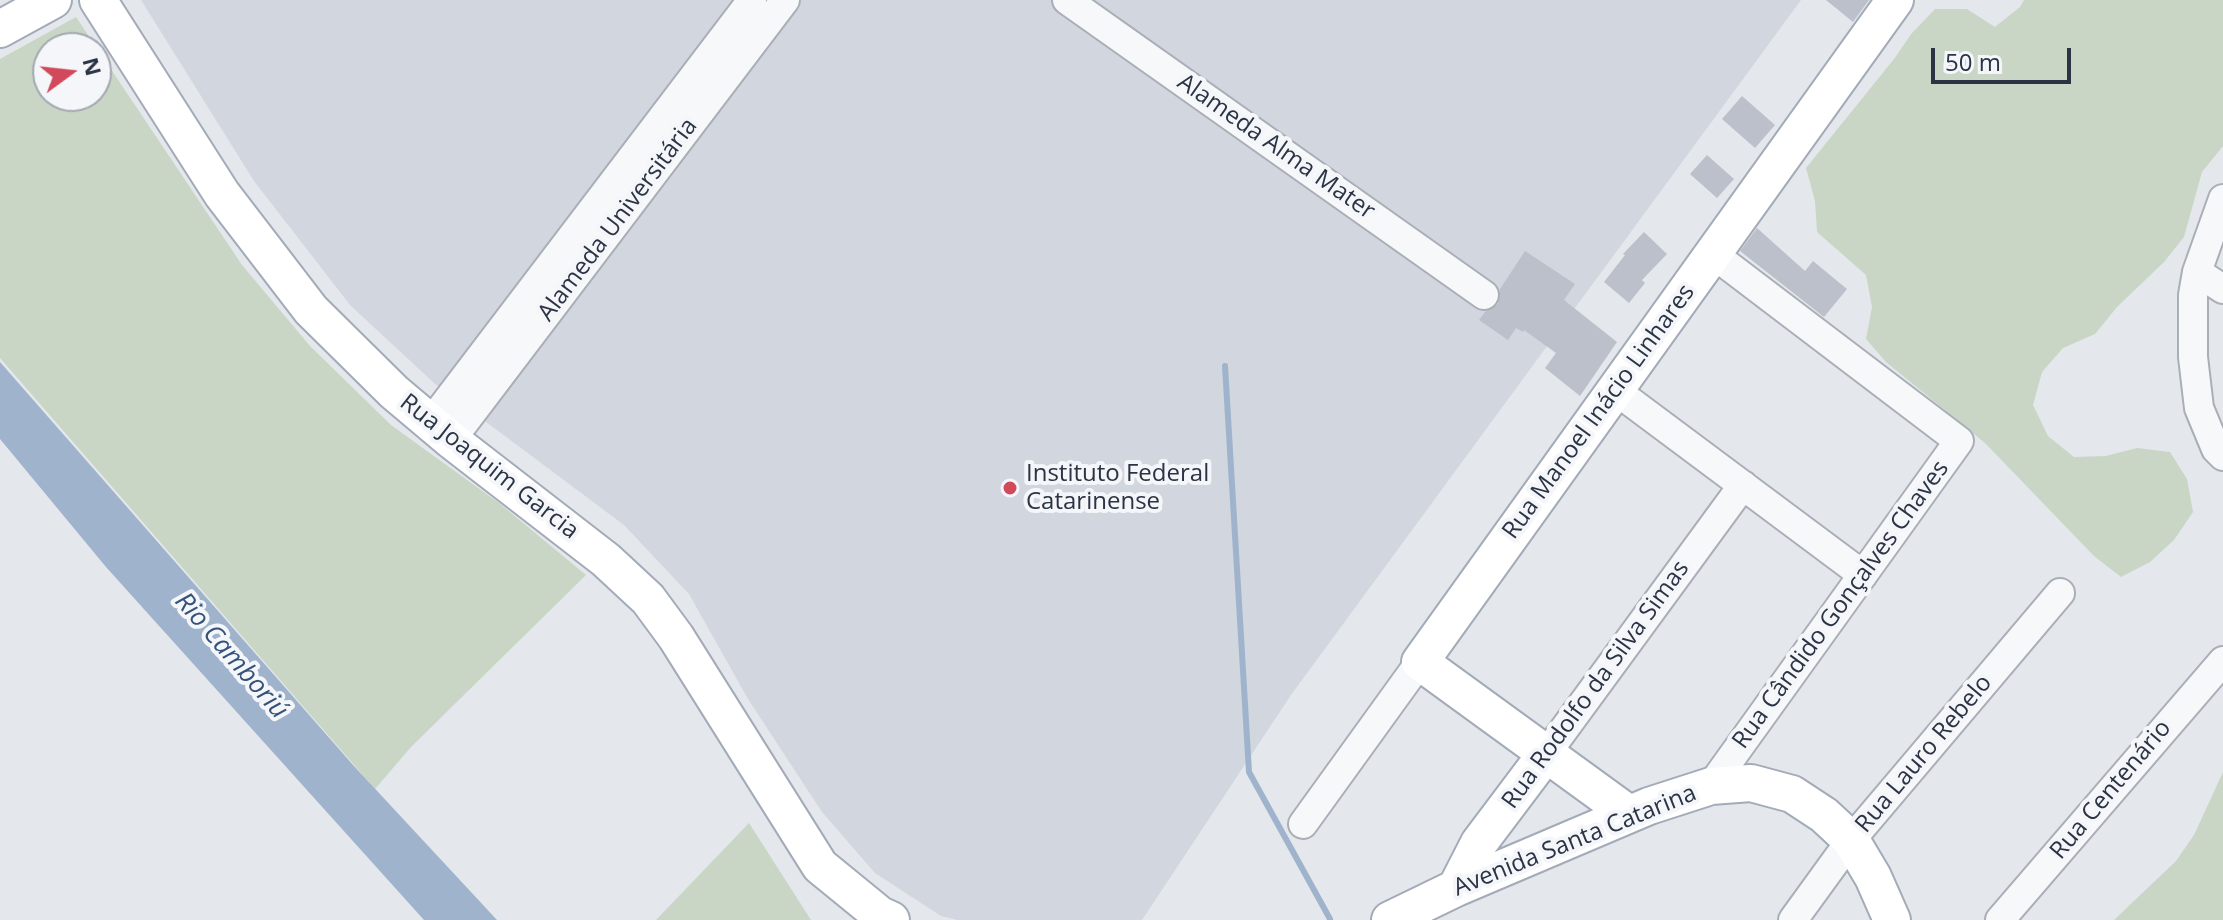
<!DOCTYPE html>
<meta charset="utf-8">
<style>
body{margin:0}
#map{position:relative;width:2223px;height:920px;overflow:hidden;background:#e4e7ec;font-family:"Open Sans",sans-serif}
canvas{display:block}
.north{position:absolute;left:32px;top:32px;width:80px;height:80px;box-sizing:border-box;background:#f4f6f9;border:2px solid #a4a8b1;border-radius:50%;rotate:75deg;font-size:22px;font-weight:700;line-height:32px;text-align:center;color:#2b3445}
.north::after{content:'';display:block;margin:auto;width:28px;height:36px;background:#d1495b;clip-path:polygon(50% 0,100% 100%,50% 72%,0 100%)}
.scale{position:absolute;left:1931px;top:48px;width:140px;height:36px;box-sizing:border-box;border:4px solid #2b3445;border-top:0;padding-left:10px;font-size:24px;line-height:28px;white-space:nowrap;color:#2b3445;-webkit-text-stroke:6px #f4f6f9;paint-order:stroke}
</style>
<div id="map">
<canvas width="2223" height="920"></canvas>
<div class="north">N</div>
<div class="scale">50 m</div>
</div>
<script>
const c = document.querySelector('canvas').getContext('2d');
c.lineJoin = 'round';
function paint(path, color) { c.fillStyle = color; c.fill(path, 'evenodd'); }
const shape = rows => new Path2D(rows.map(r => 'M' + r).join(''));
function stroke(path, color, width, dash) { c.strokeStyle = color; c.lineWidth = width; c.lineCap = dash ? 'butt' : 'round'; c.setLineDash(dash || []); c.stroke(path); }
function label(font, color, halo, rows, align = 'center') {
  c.font = font + ' "Open Sans",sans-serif'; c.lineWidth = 8; c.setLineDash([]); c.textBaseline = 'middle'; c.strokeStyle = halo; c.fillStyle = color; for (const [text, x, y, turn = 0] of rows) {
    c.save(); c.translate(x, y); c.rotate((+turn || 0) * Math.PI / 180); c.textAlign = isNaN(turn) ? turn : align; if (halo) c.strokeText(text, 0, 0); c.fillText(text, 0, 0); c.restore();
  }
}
paint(shape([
 [141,0,1801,0,1291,695,1142,920,957,920,941,916,875,873,822,812,748,699,689,594,624,525,434,383,350,305,254,181]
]), '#d2d6de');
paint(shape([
 [2024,0,2223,0,2223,146,2202,172,2184,237,2164,262,2117,307,2095,334,2063,348,2042,372,2033,405,2048,436,2074,457,2106,456,2137,448,2170,452,2187,479,2193,512,2174,540,2150,562,2121,577,2094,556,1985,443,1886,362,1866,339,1872,307,1866,275,1817,232,1815,201,1806,168,1894,59,1912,33,1935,9,1967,9,1995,27,2020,7],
 [76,17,242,265,310,346,391,425,499,503,586,575,411,747,375,789,0,358,0,59],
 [48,48,96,48,96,96,48,96],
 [2223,772,2223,920,2114,920,2176,861,2194,835],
 [749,823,811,920,656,920]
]), '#c9d6c5');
paint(shape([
 [0,362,353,765,497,920,424,920,106,567,0,439]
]), '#9fb4cc');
stroke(shape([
 [1225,366,1249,772,1330,919]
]), '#9fb4cc', 6);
paint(shape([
 [1826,0,1869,0,1853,22],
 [1742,96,1775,125,1755,148,1722,119],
 [1707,155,1734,179,1717,198,1690,174],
 [1757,228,1805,271,1813,261,1847,289,1824,317,1740,251],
 [1644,232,1667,254,1642,280,1645,283,1629,303,1604,282,1625,255,1623,254],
 [1525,251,1575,284,1564,300,1617,342,1580,396,1545,368,1556,353,1524,330,1523,332,1516,328,1508,340,1479,320,1485,312,1498,304,1500,289]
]), '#bbc0ca');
const minor = shape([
 [1067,0,1484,295],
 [2223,199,2197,272,2193,295,2193,357,2199,408,2216,449,2223,456],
 [2197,272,2223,289],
 [1615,390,1863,575],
 [431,422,752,0],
 [451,440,785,0],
 [1546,754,1743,485],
 [1711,786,1959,441,1713,254],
 [1303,824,1420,662],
 [1793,920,1851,840,2060,593],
 [2000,920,2223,661]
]);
const major = shape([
 [98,0,222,194,311,310,394,392,451,440,606,560,648,599,676,637,820,866,880,915,891,920],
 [0,29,53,0],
 [1629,814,1420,662,1895,0],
 [1456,888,1479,843,1546,754],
 [1390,920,1456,888,1649,806,1711,786,1751,783,1792,794,1824,815,1851,840,1873,877,1892,920]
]);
stroke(minor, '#a9aeb7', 32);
stroke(major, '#a3abb8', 40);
stroke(minor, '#f7f8fa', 28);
stroke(major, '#fff', 36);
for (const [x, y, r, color] of [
 [1010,488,8,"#d1495b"]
]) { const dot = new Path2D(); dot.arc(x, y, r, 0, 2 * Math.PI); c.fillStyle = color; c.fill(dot); stroke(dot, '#f4f6f9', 3); }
label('24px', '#2b3445', '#f4f6f9', [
 ["Alameda Alma Mater",1276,147,35],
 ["Alameda Universitária",618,220,-53],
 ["Rua Manoel Inácio Linhares",1599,412,-54],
 ["Rua Joaquim Garcia",489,467,38],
 ["Rua Cândido Gonçalves Chaves",1841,605,-54],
 ["Rua Rodolfo da Silva Simas",1596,685,-54],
 ["Rua Lauro Rebelo",1924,754,-50],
 ["Rua Centenário",2111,790,-50],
 ["Avenida Santa Catarina",1575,841,-22]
]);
label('24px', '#2b3445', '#f4f6f9', [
 ["Instituto Federal",1026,474],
 ["Catarinense",1026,502]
], 'left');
label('italic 26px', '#34527a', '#f4f6f9', [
 ["Rio Camboriú",231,656,49]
]);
</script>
